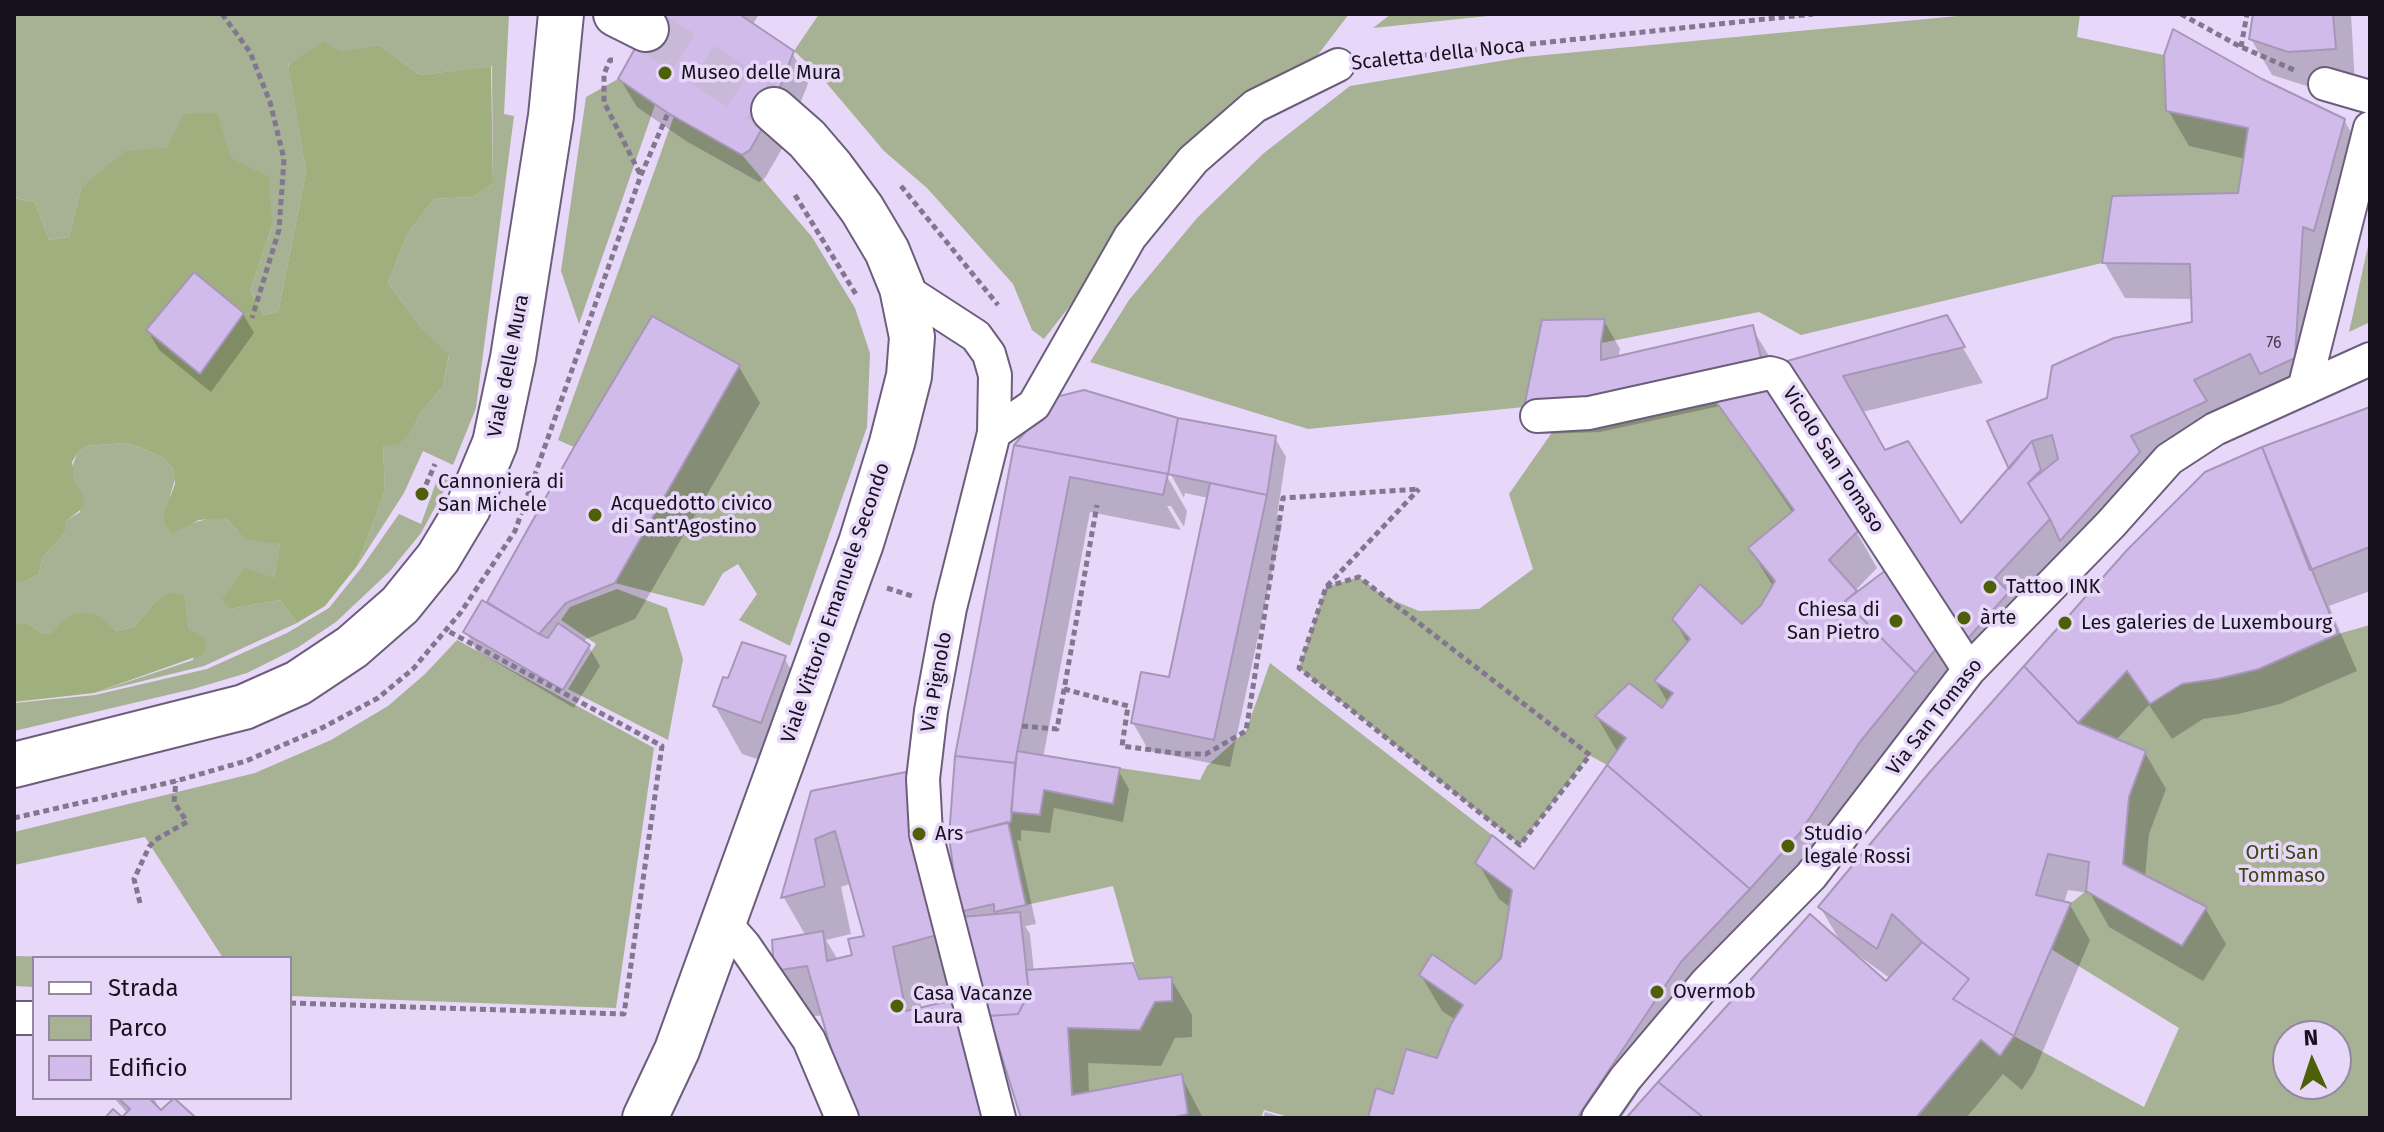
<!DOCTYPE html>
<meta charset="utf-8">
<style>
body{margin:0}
#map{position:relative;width:2384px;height:1132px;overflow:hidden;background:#e7d7f9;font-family:"Fira Sans",sans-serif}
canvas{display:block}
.frame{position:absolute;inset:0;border:16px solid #17111d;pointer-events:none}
.legend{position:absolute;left:32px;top:956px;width:260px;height:144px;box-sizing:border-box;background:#e7d7f9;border:2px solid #9488a1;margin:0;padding:10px 14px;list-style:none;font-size:24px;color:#17111d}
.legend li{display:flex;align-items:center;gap:16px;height:40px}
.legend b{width:40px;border:2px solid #9488a1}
.north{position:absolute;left:2272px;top:1020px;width:80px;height:80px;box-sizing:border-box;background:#e7d7f9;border:2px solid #9488a1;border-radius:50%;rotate:357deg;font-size:22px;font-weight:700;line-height:32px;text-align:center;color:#17111d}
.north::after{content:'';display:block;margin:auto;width:28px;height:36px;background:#4e6007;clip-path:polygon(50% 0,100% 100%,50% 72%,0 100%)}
</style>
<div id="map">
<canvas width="2384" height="1132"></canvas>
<div class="frame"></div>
<ul class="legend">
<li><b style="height:10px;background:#fff"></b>Strada</li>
<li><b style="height:22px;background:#a7b194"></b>Parco</li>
<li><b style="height:22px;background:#d1bbea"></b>Edificio</li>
</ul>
<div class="north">N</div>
</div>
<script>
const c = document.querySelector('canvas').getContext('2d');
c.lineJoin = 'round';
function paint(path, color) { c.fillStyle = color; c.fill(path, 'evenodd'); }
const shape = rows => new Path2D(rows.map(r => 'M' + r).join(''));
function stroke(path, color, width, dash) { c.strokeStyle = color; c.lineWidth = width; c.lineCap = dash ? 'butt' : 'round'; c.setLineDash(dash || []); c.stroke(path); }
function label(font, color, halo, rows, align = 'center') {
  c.font = font + ' "Fira Sans",sans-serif'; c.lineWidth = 7; c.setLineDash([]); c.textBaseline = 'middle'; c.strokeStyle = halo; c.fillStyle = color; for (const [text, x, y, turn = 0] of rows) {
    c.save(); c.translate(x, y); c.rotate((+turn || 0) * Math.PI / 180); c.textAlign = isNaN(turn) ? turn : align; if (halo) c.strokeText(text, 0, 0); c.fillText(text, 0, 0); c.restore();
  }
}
paint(shape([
 [14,14,509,14,504,114,514,116,476,408,453,465,423,451,404,493,357,566,385,491,383,445,410,434,420,414,443,386,449,356,420,326,388,283,408,233,434,199,473,197,493,184,492,66,420,75,379,45,288,64,306,172,278,312,264,315,250,291,272,226,168,148,81,188,69,237,49,240,35,202,14,198],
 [819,14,1349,14,1304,73,1120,242,1044,339,1032,330,1013,284,927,188,884,151,818,73,794,51],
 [1391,14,1507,14,1373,28],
 [1979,14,2080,14,2077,37,2164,55,2166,111,2248,128,2238,193,2112,196,2102,263,1801,335,1759,312,1601,343,1604,319,1543,320,1524,407,1308,429,1090,362,1129,300,1197,218,1264,153,1350,86,1524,57],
 [618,79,655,105,579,324,561,271,586,97],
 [674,116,742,155,812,237,855,308,870,353,867,427,790,646,739,620,757,594,738,564,723,573,704,606,615,583,740,365,652,316,574,447,558,440],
 [2370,237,2370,322,2349,332],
 [1709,392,1794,510,1748,548,1775,581,1761,605,1742,624,1699,584,1672,619,1690,639,1654,681,1673,693,1662,708,1629,684,1595,716,1626,738,1607,765,1589,755,1520,845,1299,668,1326,587,1359,577,1385,597,1419,611,1479,609,1533,569,1509,494,1562,418],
 [124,443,142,448,163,458,174,470,176,476,170,496,192,523,215,517,225,518,237,530,280,544,274,579,230,609,280,600,297,623,204,666,94,693,193,660,198,636,189,629,185,595,168,594,153,604,134,627,115,631,59,624,53,634,43,634,29,624,14,624,14,582,24,582,39,574,42,558,65,533,64,522,80,512,83,493,74,478,72,467,77,454,87,446],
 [439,474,450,480,421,533,390,571,336,622,297,648,247,673,193,689,14,731,14,703,95,695,207,669,287,633,329,608,362,567,399,514,421,524],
 [617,589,667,608,683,659,668,740,568,689,596,644,561,620,570,607],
 [2370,625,2370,1118,1916,1118,1981,1040,2000,1056,2014,1036,2144,1107,2179,1028,2051,949,2071,903,2086,891,2207,907,2123,864,2129,797,2146,752,2078,723,2127,671,2150,704,2182,684,2217,679,2259,669,2338,634],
 [2288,1036,2336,1036,2336,1084,2288,1084],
 [457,640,654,748,616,1008,290,996,290,958,223,958,145,837,14,865,14,832,255,773,331,740,388,706,425,674],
 [1270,663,1492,835,1476,863,1512,890,1501,958,1475,984,1431,955,1419,975,1463,1005,1451,1024,1437,1058,1405,1049,1393,1094,1376,1088,1368,1118,1292,1118,1264,1110,1261,1118,1171,1118,1188,1114,1182,1074,1072,1095,1068,1028,1140,1030,1155,1002,1172,1001,1172,979,1139,979,1113,886,1026,905,1008,822,1011,822,1011,812,1044,790,1112,804,1120,768,1200,780,1207,766,1246,731],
 [14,956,106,958,34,958,34,987,14,986]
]), '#a7b194');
paint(shape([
 [324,41,341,52,379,45,420,75,491,66,493,184,473,197,434,199,408,233,388,283,420,326,449,355,443,386,420,414,410,434,397,445,383,445,385,491,357,566,325,606,297,623,280,600,230,609,222,599,245,568,274,578,280,544,246,539,225,518,199,520,172,533,164,523,164,513,175,484,174,470,163,458,142,448,124,443,87,446,77,454,72,462,74,478,83,493,84,507,65,522,65,533,42,558,39,574,24,582,14,582,14,198,35,202,49,240,69,237,81,188,125,151,167,148,184,114,217,113,231,158,269,177,272,226,250,291,264,315,278,312,306,172,288,65],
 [168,593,185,595,189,629,206,639,206,648,201,655,94,693,14,702,14,624,29,624,43,634,52,634,59,624,74,614,88,613,99,616,115,631,134,627,153,604]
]), '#a0af7e');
paint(shape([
 [656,14,759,14,752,26,792,53,809,81,783,147,765,178,759,182,686,141,637,107,620,79],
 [2255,14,2351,14,2355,85,2310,87,2272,75,2251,39],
 [2261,80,2344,120,2365,156,2314,394,2150,473,2029,629,1986,677,1787,363,1946,318,1983,383,1862,412,1884,452,1961,527,2012,470,2049,399,2194,324,2193,299,2125,298,2104,262,2240,195,2246,159,2189,146,2168,110],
 [243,314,254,333,211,392,159,350,148,331],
 [653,318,739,367,760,403,635,619,586,639,583,643,589,647,600,666,574,708,477,651,466,632,494,609,489,602],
 [1604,321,1620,349,1618,359,1752,328,1769,356,1778,394,1877,568,1851,595,1852,596,1890,570,1961,679,1701,998,1621,1118,1370,1118,1438,1060,1456,1020,1442,1011,1421,975,1475,987,1503,959,1511,908,1499,899,1478,863,1534,872,1618,753,1597,717,1663,711,1668,703,1656,682,1688,644,1674,619,1742,627,1763,606,1774,588,1750,549,1793,513,1720,406,1600,432,1542,434,1526,406],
 [2370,409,2370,591,2329,606,2357,671,2280,704,2238,714,2203,719,2172,739,2149,705,2115,741,2145,753,2166,789,2149,834,2145,877,2205,908,2226,944,2203,981,2109,927,2090,893,2068,890,2064,903,2070,905,2090,940,2034,1072,2022,1090,2003,1074,1966,1118,1629,1118,1842,944,1820,907],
 [1858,955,1891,979,1886,984,1856,957],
 [1178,420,1275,438,1286,457,1277,516,1282,525,1230,767,1149,751,1133,723,1170,679,1208,498,1185,493,1184,498,1165,464,1161,466,1187,511,1184,527,1171,506,1167,506,1181,530,1090,512,1043,758,1118,770,1129,789,1123,822,1054,808,1050,833,1021,830,1021,841,1017,840,1036,924,1025,926,1030,934,1034,972,1132,965,1141,981,1171,979,1192,1015,1192,1037,1175,1038,1161,1066,1088,1063,1089,1093,1181,1076,1203,1118,1023,1118,965,918,961,911,1016,446],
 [784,658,812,705,788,769,742,754,715,706,729,680],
 [905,774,933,822,962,982,919,994,922,1010,1000,1118,823,1015,803,1018,776,971,806,936,784,898,812,793],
 [852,883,867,938,855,957,838,960,826,940,851,934,841,887],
 [114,1098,154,1098,161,1113,174,1100,193,1118,124,1118,128,1114],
 [1265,1112,1285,1118,1263,1118]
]), '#0003');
const building = shape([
 [654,14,739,14,794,51,768,118,750,150,742,155,668,113,618,79,654,14],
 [2253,14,2333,14,2336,49,2288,52,2249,39,2253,14],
 [2173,29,2262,79,2345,119,2314,231,2303,227,2295,358,2260,374,2250,354,2194,380,2207,401,2131,436,2140,452,2060,541,2050,519,2028,483,2058,459,2052,435,2032,441,2009,469,1987,421,2047,398,2052,366,2114,338,2192,322,2190,264,2102,263,2112,196,2238,193,2248,128,2166,111,2164,55,2173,29],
 [194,272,244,313,200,374,146,330,194,272],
 [1947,315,1965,347,1843,376,1885,450,1908,441,1961,523,2032,441,2041,470,2028,483,2050,519,1995,578,2009,592,1964,643,1784,362,1947,315],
 [652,316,740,365,615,583,566,603,539,634,487,602,574,447,652,316],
 [1605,319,1601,343,1601,360,1753,325,1763,366,1583,404,1524,407,1542,320,1605,319],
 [1768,380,1858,531,1829,560,1857,591,1845,601,1916,673,1860,742,1799,834,1750,889,1607,765,1626,738,1595,716,1629,683,1662,708,1673,693,1654,681,1690,639,1672,619,1700,584,1742,624,1761,605,1775,581,1748,548,1794,510,1709,392,1768,380],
 [1084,390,1178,418,1168,474,1014,445,1056,397,1084,390],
 [2370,407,2370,547,2310,570,2262,447,2370,407],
 [1178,418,1276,436,1267,495,1168,474,1178,418],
 [1014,445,1168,474,1163,495,1070,477,1015,763,955,756,1014,445],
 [2262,447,2338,634,2259,669,2217,679,2182,684,2150,704,2127,671,2078,723,2024,666,2128,549,2205,472,2262,447],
 [1210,483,1267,495,1214,740,1131,723,1141,672,1169,677,1210,483],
 [1890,567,1942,642,1916,673,1845,601,1890,567],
 [482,600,539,634,548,638,558,623,590,645,563,690,463,632,482,600],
 [742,642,786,656,761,723,713,706,723,677,728,678,742,642],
 [2024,666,2078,723,2146,751,2129,797,2123,864,2207,907,2182,946,2086,891,2089,862,2048,854,2036,895,2071,903,2014,1036,1953,999,1969,979,1922,942,1892,914,1877,949,1818,907,1929,773,2024,666],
 [1017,751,1120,768,1113,804,1044,790,1040,815,1011,812,1017,751],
 [955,756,1015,763,1011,822,949,837,955,756],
 [1607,765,1750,889,1681,962,1577,1118,1368,1118,1376,1088,1393,1094,1406,1049,1437,1058,1451,1024,1463,1005,1419,975,1432,954,1475,984,1501,958,1512,890,1475,863,1492,835,1534,869,1607,765],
 [906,772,937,935,893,947,906,1011,957,999,986,1118,851,1118,807,966,774,971,772,940,823,931,827,961,852,955,848,939,864,936,835,831,815,839,825,886,781,898,811,791,906,772],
 [1008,822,1026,905,994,912,994,904,959,912,949,837,1008,822],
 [1020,912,1029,993,1018,1014,989,1016,961,917,1020,912],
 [1810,914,1886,981,1922,942,1969,979,1953,999,2014,1036,2000,1056,1981,1040,1916,1118,1704,1118,1658,1082,1810,914],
 [1133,963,1139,979,1172,977,1172,1001,1155,1002,1140,1030,1068,1028,1072,1095,1182,1074,1188,1114,1171,1118,1021,1118,989,1016,1018,1014,1029,993,1026,970,1133,963],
 [1658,1082,1704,1118,1626,1118,1658,1082],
 [118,1098,149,1098,161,1110,174,1098,195,1117,105,1118,113,1109,122,1117,130,1109,118,1098]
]);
paint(building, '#d1bbea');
stroke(building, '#a696b7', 2);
stroke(shape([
 [646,29,774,110]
]), '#c8b9d8', 44, [44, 22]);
const street = shape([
 [2325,84,2370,97],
 [902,288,976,336,989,354,995,375,994,433,950,608,931,711,923,779,926,834,999,1118],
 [2304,389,2370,128],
 [1537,416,1589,413,1770,373,1777,375,1969,670],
 [994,433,1034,405,1130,237,1193,160,1255,106,1338,65],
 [723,921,744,945,809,1040,842,1118],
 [14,1018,34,1018],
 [1598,1118,1625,1079,1706,983,1811,876,1969,670,2111,524,2169,459,2215,429,2370,359]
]);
const secondary = shape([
 [616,14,646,29],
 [14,765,244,707,298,683,352,647,400,605,438,558,468,508,495,443,513,358,551,116,561,14],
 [645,1118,677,1050,861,543,892,443,909,376,912,337,902,288,887,251,862,209,831,167,807,139,774,110]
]);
stroke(street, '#6c5e7b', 36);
stroke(secondary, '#6c5e7b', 48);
stroke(shape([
 [222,14,250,52,270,102,284,159,279,230,252,318],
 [2181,14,2239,46,2294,70],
 [2241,47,2247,14],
 [613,60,610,60,604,74,604,102,640,174],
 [1371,61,1813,14],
 [901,186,998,305],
 [795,195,857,296],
 [422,494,435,464],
 [1326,587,1359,577,1590,755,1520,845,1299,668,1326,587,1419,489],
 [887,588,915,597],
 [1064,689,1128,706,1122,746,1182,754,1206,754,1246,731,1283,498,1419,489],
 [1022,726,1057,729,1097,505],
 [14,818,176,781,246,761,320,729,378,698,413,669,461,612,515,531,641,175,668,113],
 [140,903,134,879,149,847,155,840,187,822,174,802,176,781],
 [290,1003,624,1014,662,746,446,630]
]), '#82778e', 5, [6, 4]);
stroke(street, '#fff', 32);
stroke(secondary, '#fff', 44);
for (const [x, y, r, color] of [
 [665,73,8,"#4e6007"],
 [422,494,8,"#4e6007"],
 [595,515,8,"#4e6007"],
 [1990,587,8,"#4e6007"],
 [1964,618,8,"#4e6007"],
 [1896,621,8,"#4e6007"],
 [2065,623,8,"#4e6007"],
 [919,834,8,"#4e6007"],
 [1788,846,8,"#4e6007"],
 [1657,992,8,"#4e6007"],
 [897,1006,8,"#4e6007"]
]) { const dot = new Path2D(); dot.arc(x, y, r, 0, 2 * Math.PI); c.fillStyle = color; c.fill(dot); stroke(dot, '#e7d7f9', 3); }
label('16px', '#463c50', null, [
 ["76",2274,344]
]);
label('20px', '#17111d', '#e7d7f9', [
 ["Scaletta della Noca",1438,55,-6],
 ["Viale delle Mura",509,366,-79],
 ["Vicolo San Tomaso",1833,460,57],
 ["Viale Vittorio Emanuele Secondo",836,603,-71],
 ["Via Pignolo",937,682,-80],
 ["Via San Tomaso",1935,717,-52]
]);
label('20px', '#17111d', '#e7d7f9', [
 ["Museo delle Mura",681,73],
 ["Cannoniera di",438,482],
 ["San Michele",438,505],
 ["Acquedotto civico",611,504],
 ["di Sant'Agostino",611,527],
 ["Tattoo INK",2006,587],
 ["Chiesa di",1880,610,"right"],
 ["San Pietro",1880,633,"right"],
 ["àrte",1980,618],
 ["Les galeries de Luxembourg",2081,623],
 ["Ars",935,834],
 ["Studio",1804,834],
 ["legale Rossi",1804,857],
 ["Overmob",1673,992],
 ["Casa Vacanze",913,994],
 ["Laura",913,1017]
], 'left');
label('20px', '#3c4912', '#e7d7f9', [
 ["Orti San",2282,853],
 ["Tommaso",2282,876]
]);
</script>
